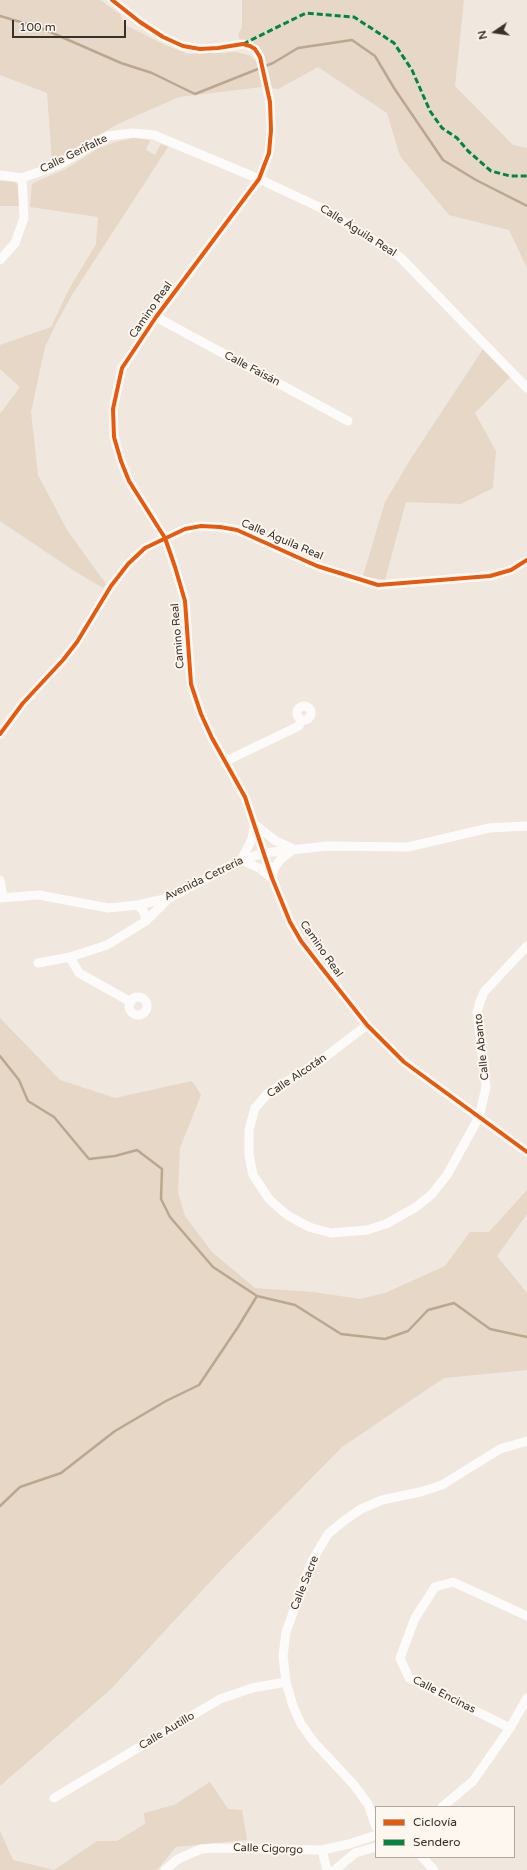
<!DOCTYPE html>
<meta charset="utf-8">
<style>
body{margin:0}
#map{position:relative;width:527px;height:1870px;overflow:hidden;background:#f0e7de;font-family:"Varela Round",sans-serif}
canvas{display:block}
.legend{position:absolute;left:375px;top:1806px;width:140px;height:52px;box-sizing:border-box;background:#fdf7f0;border:1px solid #ada8a1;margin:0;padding:5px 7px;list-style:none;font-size:12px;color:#36312a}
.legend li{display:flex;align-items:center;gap:8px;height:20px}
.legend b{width:20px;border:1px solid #ada8a1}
.north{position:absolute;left:475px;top:12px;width:40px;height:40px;-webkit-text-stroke:3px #fdf7f0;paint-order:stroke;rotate:257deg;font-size:11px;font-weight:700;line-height:16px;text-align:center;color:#36312a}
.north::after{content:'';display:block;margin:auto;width:14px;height:18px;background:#36312a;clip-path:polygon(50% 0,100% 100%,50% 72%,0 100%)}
.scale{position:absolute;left:12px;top:20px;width:114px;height:18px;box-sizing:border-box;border:2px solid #36312a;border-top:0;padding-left:5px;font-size:12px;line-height:14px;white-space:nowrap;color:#36312a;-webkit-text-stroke:3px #fdf7f0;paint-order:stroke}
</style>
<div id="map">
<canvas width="527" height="1870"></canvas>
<ul class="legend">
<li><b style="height:5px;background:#e8590c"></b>Ciclovía</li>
<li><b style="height:5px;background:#00873e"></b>Sendero</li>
</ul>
<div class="north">N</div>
<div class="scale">100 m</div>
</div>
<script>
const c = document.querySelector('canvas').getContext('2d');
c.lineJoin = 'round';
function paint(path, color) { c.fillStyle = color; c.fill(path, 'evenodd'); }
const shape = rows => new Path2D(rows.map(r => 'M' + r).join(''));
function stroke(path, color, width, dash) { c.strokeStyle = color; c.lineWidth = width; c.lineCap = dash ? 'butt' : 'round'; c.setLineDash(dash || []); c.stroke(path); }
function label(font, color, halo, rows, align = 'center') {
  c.font = font + ' "Varela Round",sans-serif'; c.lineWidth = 4; c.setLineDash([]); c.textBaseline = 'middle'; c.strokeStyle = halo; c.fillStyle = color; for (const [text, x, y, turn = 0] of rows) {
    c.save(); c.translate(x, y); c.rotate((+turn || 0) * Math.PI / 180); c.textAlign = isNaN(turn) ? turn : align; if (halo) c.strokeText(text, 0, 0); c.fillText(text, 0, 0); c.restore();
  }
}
paint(shape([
 [0,0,100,0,120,14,125,25,165,45,188,54,237,52,251,56,258,64,262,87,179,97,120,123,52,161,47,93,0,75],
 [242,0,464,0,455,86,513,145,527,148,527,268,509,230,449,215,400,156,387,113,318,67,278,89,272,88,267,67,257,47,241,42,238,35,242,27],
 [134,138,150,140,146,150,155,155,161,144,168,147,72,295,57,322,45,347,31,412,38,475,67,530,106,584,103,588,76,572,0,521,0,414,20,387,0,369,0,345,51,327,69,289,96,244,98,217,30,207,32,184,35,182,66,169,97,149,115,142],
 [0,181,14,182,17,184,19,188,19,206,0,206],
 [483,349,510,377,475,413,496,451,493,488,461,504,406,502,385,580,363,576,385,502,412,457],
 [0,1018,60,1080,115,1098,192,1081,201,1095,180,1148,178,1193,185,1216,212,1252,255,1288,313,1292,360,1299,385,1293,445,1266,470,1232,489,1232,527,1190,527,1214,497,1256,527,1293,527,1370,444,1378,342,1447,221,1570,111,1689,0,1786],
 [210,1782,228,1809,242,1810,247,1840,176,1847,157,1870,0,1870,0,1831,13,1860,54,1870,97,1841,117,1841,145,1824,144,1813,174,1805]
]), '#e6d7c6');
stroke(shape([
 [0,16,41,28,121,63,152,73,195,94,273,63,298,48,352,40,375,56,394,88,443,160,476,180,527,206],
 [0,1056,19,1080,28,1101,54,1117,89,1159,115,1156,137,1150,162,1169,161,1199,170,1217,213,1267,257,1296,295,1305,341,1334,385,1339,408,1331,428,1310,454,1303,490,1329,527,1337],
 [0,1506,20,1487,61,1473,115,1431,166,1401,199,1385,238,1327,257,1296]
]), '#bba790', 2.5);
stroke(shape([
 [112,0,140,22,163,37,183,46,200,49,218,48,243,44,250,46,255,49,260,57,270,102,271,130,269,153,259,179,156,317,122,368,113,409,114,437,121,461,129,481,165,538,175,567,185,601,191,684,201,714,212,738,245,797,272,878,290,922,301,941,321,967,367,1025,404,1062,527,1152],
 [0,175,22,178,58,165,108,136,132,133,154,135,259,179,319,207,400,257,527,388],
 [0,260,15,243,24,218,22,178],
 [156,317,348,421],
 '297 713a7 7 0 1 1 14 0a7 7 0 1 1-14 0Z',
 [0,734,23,703,63,660,77,642,111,586,128,564,145,548,185,529,201,526,220,527,237,530,317,566,378,585,490,576,511,570,527,560],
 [226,761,299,726,301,720],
 [254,824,276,841,294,849,281,859,274,868,272,878],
 [241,860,252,839,254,827],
 [241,860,259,868,272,878],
 [0,880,3,897],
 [0,898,39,895,108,908,138,905,169,898,241,860,264,853,327,846,408,847,489,828,527,826],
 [138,905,144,912,146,921,168,899],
 [70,957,79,973,131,1002],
 [38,963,70,957,107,945,146,921],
 '129 1006a9 9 0 1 1 18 0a9 9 0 1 1-18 0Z',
 [367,1025,320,1061,268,1093,255,1108,249,1130,249,1155,253,1175,269,1199,287,1215,309,1227,331,1233,367,1230,386,1224,416,1207,432,1194,447,1175,479,1117,486,1087,477,1012,480,1002,484,992,527,946],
 [510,1728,409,1678,400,1658,415,1618,435,1587,453,1582,527,1616],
 [54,1798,220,1699,252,1688,286,1682],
 [442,1807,473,1781,510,1728,527,1698],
 [376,1827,368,1804,354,1785,313,1741,301,1724,293,1706,286,1682,283,1656,286,1632,312,1561,328,1534,345,1520,361,1509,382,1500,420,1492,442,1485,500,1449,527,1441],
 [322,1850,327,1870],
 [422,1857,434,1870],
 [165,1870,178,1859,201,1849,214,1848,322,1850,349,1844,376,1835],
 [335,1870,355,1853,376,1847]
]), '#fdfbfa', 9);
stroke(shape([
 [243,44,306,13,354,17,394,43,412,70,430,111,442,128,457,138,468,151,491,171,510,176,527,176]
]), '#00873e', 3, [6, 3]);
stroke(shape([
 [112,0,140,22,163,37,183,46,200,49,218,48,243,44,250,46,255,49,260,57,270,102,271,130,269,153,259,179,156,317,122,368,113,409,114,437,121,461,129,481,165,538,175,567,185,601,191,684,201,714,212,738,245,797,272,878,290,922,301,941,321,967,367,1025,404,1062,527,1152],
 [0,734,23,703,63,660,77,642,111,586,128,564,145,548,185,529,201,526,220,527,237,530,317,566,378,585,490,576,511,570,527,560]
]), '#e8590c', 4);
label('11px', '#36312a', '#fdf7f0', [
 ["Calle Gerifalte",74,154,-26],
 ["Calle Águila Real",358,231,32],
 ["Camino Real",151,310,-55],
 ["Calle Faisán",252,369,28],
 ["Calle Águila Real",282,540,23],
 ["Camino Real",178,636,-95],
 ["Avenida Cetrería",204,879,-26],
 ["Camino Real",321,949,55],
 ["Calle Abanto",482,1047,-96],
 ["Calle Alcotán",297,1076,-34],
 ["Calle Sacre",305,1583,-68],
 ["Calle Encinas",444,1695,27],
 ["Calle Autillo",167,1731,-31],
 ["Calle Cigorgo",268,1849,2]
]);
</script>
